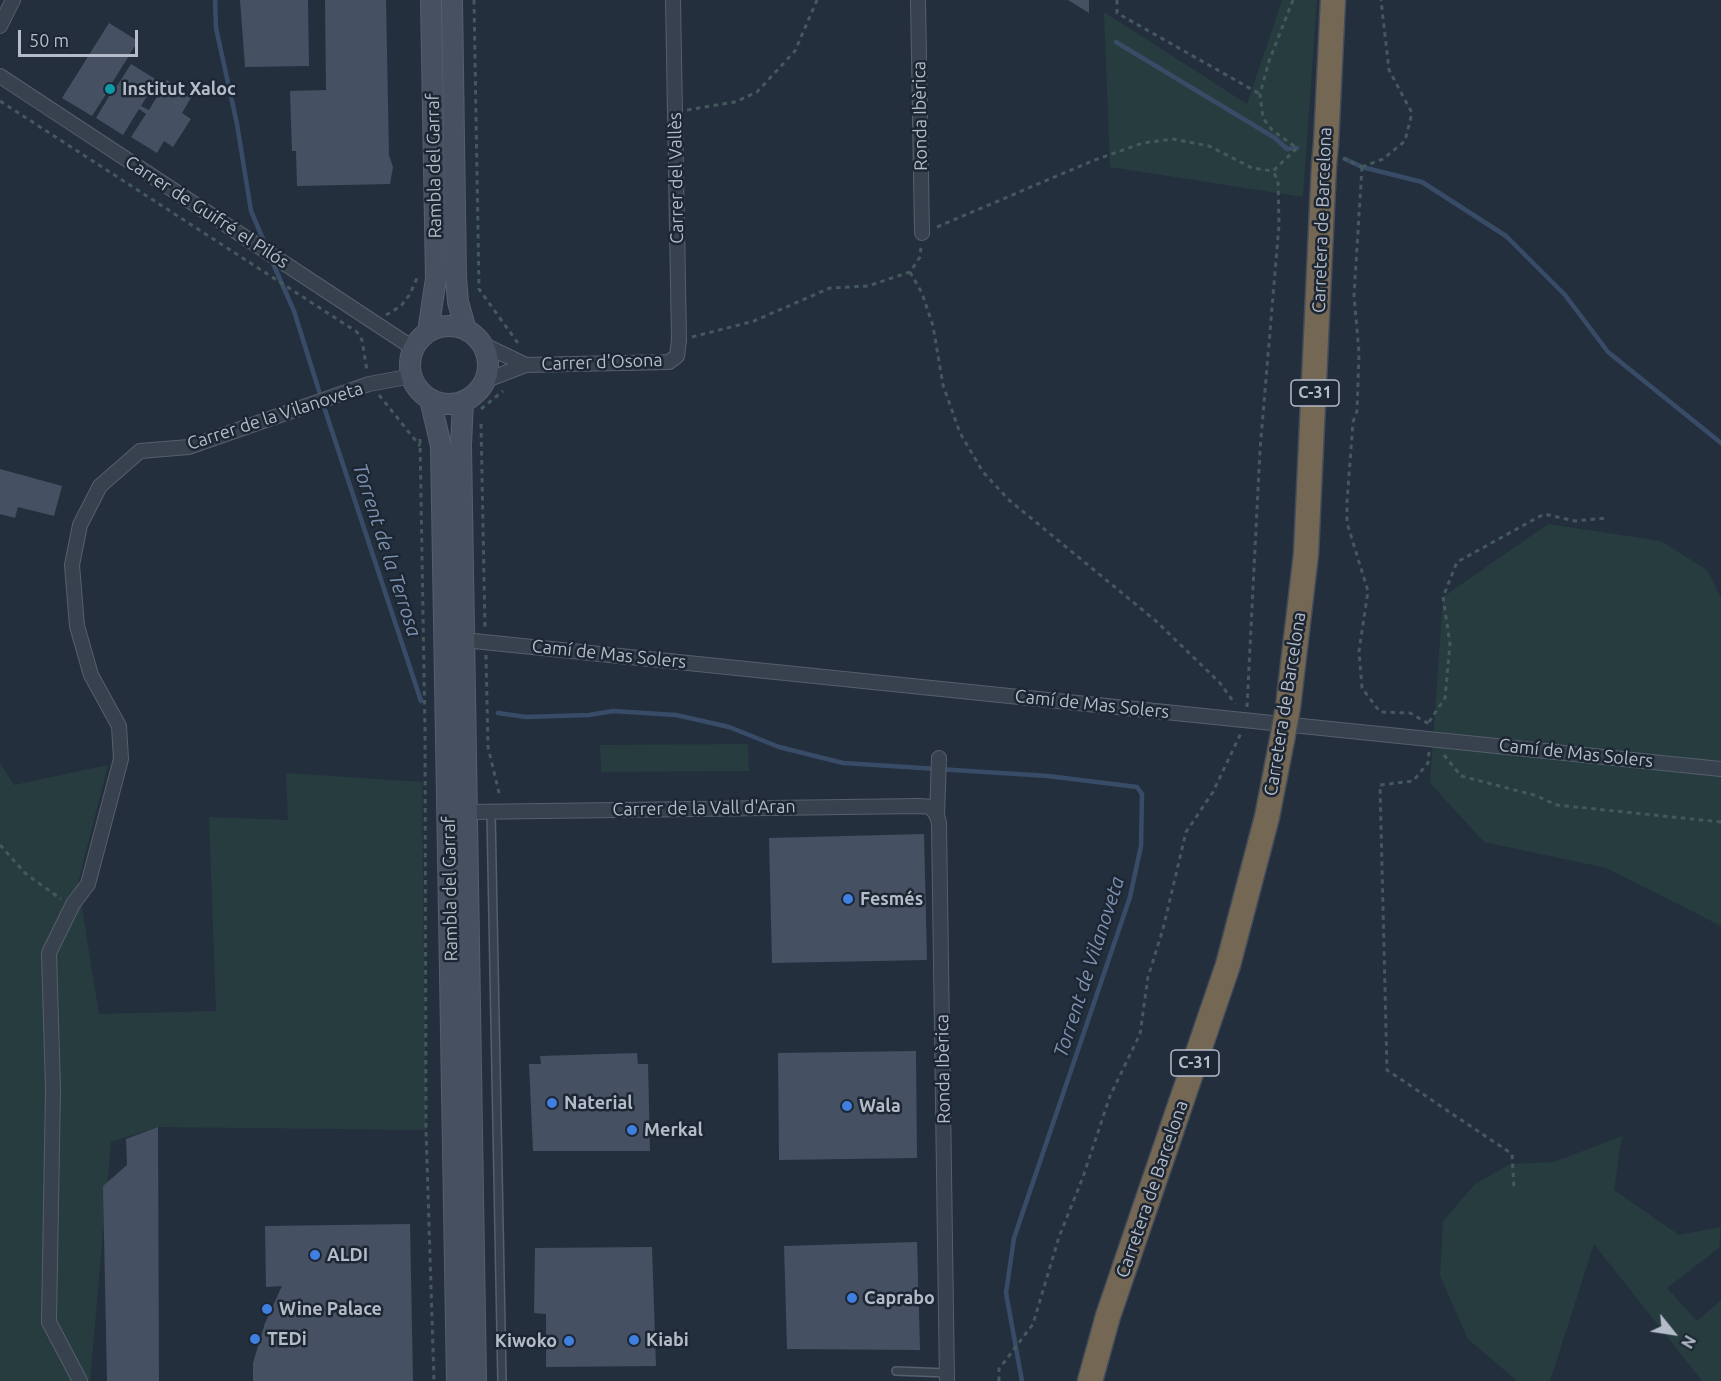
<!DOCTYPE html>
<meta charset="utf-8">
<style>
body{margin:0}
#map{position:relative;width:1721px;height:1381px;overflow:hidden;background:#242f3e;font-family:Ubuntu,sans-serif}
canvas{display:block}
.north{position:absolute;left:1643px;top:1303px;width:60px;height:60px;-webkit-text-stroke:4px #1d2633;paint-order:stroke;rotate:120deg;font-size:16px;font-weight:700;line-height:24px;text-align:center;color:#b4bcc9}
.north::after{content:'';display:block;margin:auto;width:21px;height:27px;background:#b4bcc9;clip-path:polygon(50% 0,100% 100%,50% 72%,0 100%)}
.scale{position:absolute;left:18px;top:30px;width:120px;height:27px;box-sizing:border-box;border:3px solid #b4bcc9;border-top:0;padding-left:8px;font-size:18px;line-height:21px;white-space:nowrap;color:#b4bcc9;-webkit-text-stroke:4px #1d2633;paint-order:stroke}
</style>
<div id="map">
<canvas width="1721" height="1381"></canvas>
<div class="north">N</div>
<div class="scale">50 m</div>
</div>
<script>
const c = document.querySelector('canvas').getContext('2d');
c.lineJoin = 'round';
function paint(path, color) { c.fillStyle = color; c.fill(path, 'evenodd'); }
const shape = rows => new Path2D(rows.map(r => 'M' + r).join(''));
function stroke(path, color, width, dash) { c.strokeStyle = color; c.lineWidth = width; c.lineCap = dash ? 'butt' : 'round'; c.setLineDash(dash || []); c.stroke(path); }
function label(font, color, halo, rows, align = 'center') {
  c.font = font + ' Ubuntu,sans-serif'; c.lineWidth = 5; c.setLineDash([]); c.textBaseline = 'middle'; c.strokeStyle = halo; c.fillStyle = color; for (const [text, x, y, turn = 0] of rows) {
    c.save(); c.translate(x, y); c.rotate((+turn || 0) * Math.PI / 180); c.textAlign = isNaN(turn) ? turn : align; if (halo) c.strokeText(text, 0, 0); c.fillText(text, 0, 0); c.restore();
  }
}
paint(shape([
 [1282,0,1317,0,1303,197,1110,167,1104,12,1247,104],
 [1548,524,1661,541,1707,570,1721,598,1721,926,1606,868,1484,842,1430,783,1443,597],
 [748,744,749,771,601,772,600,745],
 [0,763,14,785,108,765,78,883,99,1014,216,1011,209,817,288,820,286,773,422,782,426,1130,158,1127,111,1142,90,1381,0,1381],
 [1622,1136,1614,1190,1679,1235,1721,1227,1719,1248,1667,1288,1697,1321,1721,1300,1721,1381,1702,1381,1594,1244,1550,1381,1517,1381,1468,1339,1440,1276,1443,1221,1475,1184,1510,1164,1554,1162]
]), '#263c3f');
stroke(shape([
 [215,0,216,28,237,124,251,211,266,246],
 [1116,42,1275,138,1287,149,1297,148],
 [1345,159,1362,167,1422,182,1506,236,1565,295,1608,352,1721,443],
 [271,259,294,311,319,391],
 [325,410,421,701],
 [498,713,526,717,589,715,613,711,676,715,729,727,779,747,843,763,1048,776,1137,787,1142,794,1141,846,1130,897,1014,1238,1006,1293,1022,1381]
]), '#394c67', 4.5);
paint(shape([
 [240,0,308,0,309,66,245,67],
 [325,0,386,0,389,155,393,167,390,184,297,186,296,151,292,151,290,91,326,90],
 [1068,0,1089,0,1089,13],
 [109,23,138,41,112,83,117,86,131,64,157,80,141,106,149,110,167,80,192,96,182,113,191,119,173,147,164,141,157,153,131,137,146,114,139,109,123,135,96,118,111,93,108,91,92,116,62,98],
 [0,469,62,486,54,516,18,507,15,518,0,514],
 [924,834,927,960,772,963,769,838],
 [916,1051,917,1158,779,1160,778,1053],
 [637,1053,638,1064,648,1064,650,1151,533,1151,529,1064,541,1064,540,1056],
 [158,1127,159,1381,107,1381,103,1186,127,1165,126,1139],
 [410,1224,413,1381,253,1381,253,1363,265,1323,282,1286,266,1287,265,1226],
 [917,1242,920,1350,787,1349,784,1246],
 [652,1247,656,1366,546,1367,546,1314,534,1313,535,1248]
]), '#455162');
const lane = shape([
 [491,812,502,1381],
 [896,1371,947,1373]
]);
const street = shape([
 [918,0,922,233],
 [0,26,13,0],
 [0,76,413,348],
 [482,344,526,365],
 [484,381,526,365,669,362,677,356,679,340,673,0],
 [464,640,1721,769],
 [939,758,937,816,939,823,947,1381],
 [467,812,920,806,931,807,937,816],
 [80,1381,49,1322,53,1089,49,953,73,904,88,884,121,759,119,726,91,675,77,626,72,565,80,525,100,486,140,451,189,447,369,384,412,376]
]);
const secondary = shape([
 [452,0,456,278,458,302,466,330],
 '410 365a39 39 0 1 1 78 0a39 39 0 1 1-78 0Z',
 [428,332,436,278,431,0],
 [430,399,441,446,457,1381],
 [463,401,461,445,476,1381]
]);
const highway = shape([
 [1326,144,1333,0],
 [1288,707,1306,554,1324,165],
 [1090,1381,1108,1316,1228,965,1267,817,1282,740]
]);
stroke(lane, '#565f6c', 10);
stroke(street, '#565f6c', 16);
stroke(secondary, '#565f6c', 22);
stroke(highway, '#434c59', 27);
stroke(shape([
 [474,0,479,289,520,346],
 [1117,0,1117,13,1260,94],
 [1293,0,1269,61,1260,94,1263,118,1272,130,1297,148],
 [0,101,357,332,362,340,367,371],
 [687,110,735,102,757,92,795,51,817,0],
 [1343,158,1362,167],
 [1362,167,1354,295,1359,353,1357,411,1353,422,1347,502,1347,523,1368,591,1359,651,1362,688,1380,712,1410,713,1429,724],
 [1362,167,1383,159,1405,141,1412,113,1389,70,1381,0],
 [937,227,1092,161,1143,143,1173,139,1209,146,1252,168,1273,171,1297,148],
 [910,272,922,293,933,326,943,385,960,433,983,472,1009,500,1156,621,1220,683,1235,704],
 [386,315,401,306,410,294,417,278],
 [692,337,754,321,830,288,868,286,910,272,920,257,921,247],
 [379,395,420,446],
 [481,409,503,391],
 [481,424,485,628],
 [420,439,425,730,426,1130,434,1381],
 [486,655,488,747,500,797],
 [1247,707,1260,450,1279,225,1278,181,1273,171],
 [1429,722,1445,698,1450,644,1443,597,1457,562,1544,514,1575,521,1606,518],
 [1429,752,1428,763,1413,781,1380,785,1387,1070,1512,1154,1514,1188],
 [1444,755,1461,776,1534,795,1557,805,1721,822],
 [0,845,26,874,61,899],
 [999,1381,999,1369,1033,1324,1059,1237,1083,1177,1110,1096,1140,1034,1148,977,1163,929,1186,832,1213,792,1241,733]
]), '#44595c', 3, [4.5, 4.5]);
stroke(lane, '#38414e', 7);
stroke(street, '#38414e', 14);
stroke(secondary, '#465061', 20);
stroke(highway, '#746855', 24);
const highwayBridge = shape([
 [1324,165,1326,144],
 [1282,740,1288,707]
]);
stroke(highwayBridge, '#434c59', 27, []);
stroke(highwayBridge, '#746855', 24);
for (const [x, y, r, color] of [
 [110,89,6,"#0f9aa8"],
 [848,899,6,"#3f7fe0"],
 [552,1103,6,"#3f7fe0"],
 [847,1106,6,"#3f7fe0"],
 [632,1130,6,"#3f7fe0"],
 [315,1255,6,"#3f7fe0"],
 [852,1298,6,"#3f7fe0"],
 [267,1309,6,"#3f7fe0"],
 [255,1339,6,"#3f7fe0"],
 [634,1340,6,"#3f7fe0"],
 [569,1341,6,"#3f7fe0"]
]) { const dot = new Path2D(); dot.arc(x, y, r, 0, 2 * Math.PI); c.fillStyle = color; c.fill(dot); stroke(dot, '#1d2633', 2); }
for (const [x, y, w] of [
 [1315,393,48],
 [1195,1063,48]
]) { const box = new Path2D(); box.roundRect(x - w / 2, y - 13, w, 26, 4.5); c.fillStyle = '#1d2633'; c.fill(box); stroke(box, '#b4bcc9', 1.5); }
label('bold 16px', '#b4bcc9', null, [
 ["C-31",1315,393],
 ["C-31",1195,1063]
]);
label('bold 18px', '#b4bcc9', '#1d2633', [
 ["Institut Xaloc",122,89],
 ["Fesmés",860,899],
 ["Naterial",564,1103],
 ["Wala",859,1106],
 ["Merkal",644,1130],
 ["ALDI",327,1255],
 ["Caprabo",864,1298],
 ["Wine Palace",279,1309],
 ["TEDi",267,1339],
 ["Kiabi",646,1340],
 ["Kiwoko",557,1341,"right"]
], 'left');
label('18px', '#b4bcc9', '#1d2633', [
 ["Ronda Ibèrica",920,116,-91],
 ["Rambla del Garraf",434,166,-91],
 ["Carrer del Vallès",676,178,-91],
 ["Carrer de Guifré el Pilós",207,212,33],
 ["Carretera de Barcelona",1322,220,-88],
 ["Carrer d'Osona",602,362,-2],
 ["Carrer de la Vilanoveta",275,416,-18],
 ["Camí de Mas Solers",609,654,6],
 ["Camí de Mas Solers",1092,704,6],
 ["Carretera de Barcelona",1285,704,-81],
 ["Camí de Mas Solers",1576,753,6],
 ["Carrer de la Vall d'Aran",704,808,-1],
 ["Rambla del Garraf",450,889,-91],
 ["Ronda Ibèrica",943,1069,-91],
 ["Carretera de Barcelona",1152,1189,-71]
]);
label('italic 20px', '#7c92b1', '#1d2633', [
 ["Torrent de la Terrosa",387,550,72],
 ["Torrent de Vilanoveta",1089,967,-72]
]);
</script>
